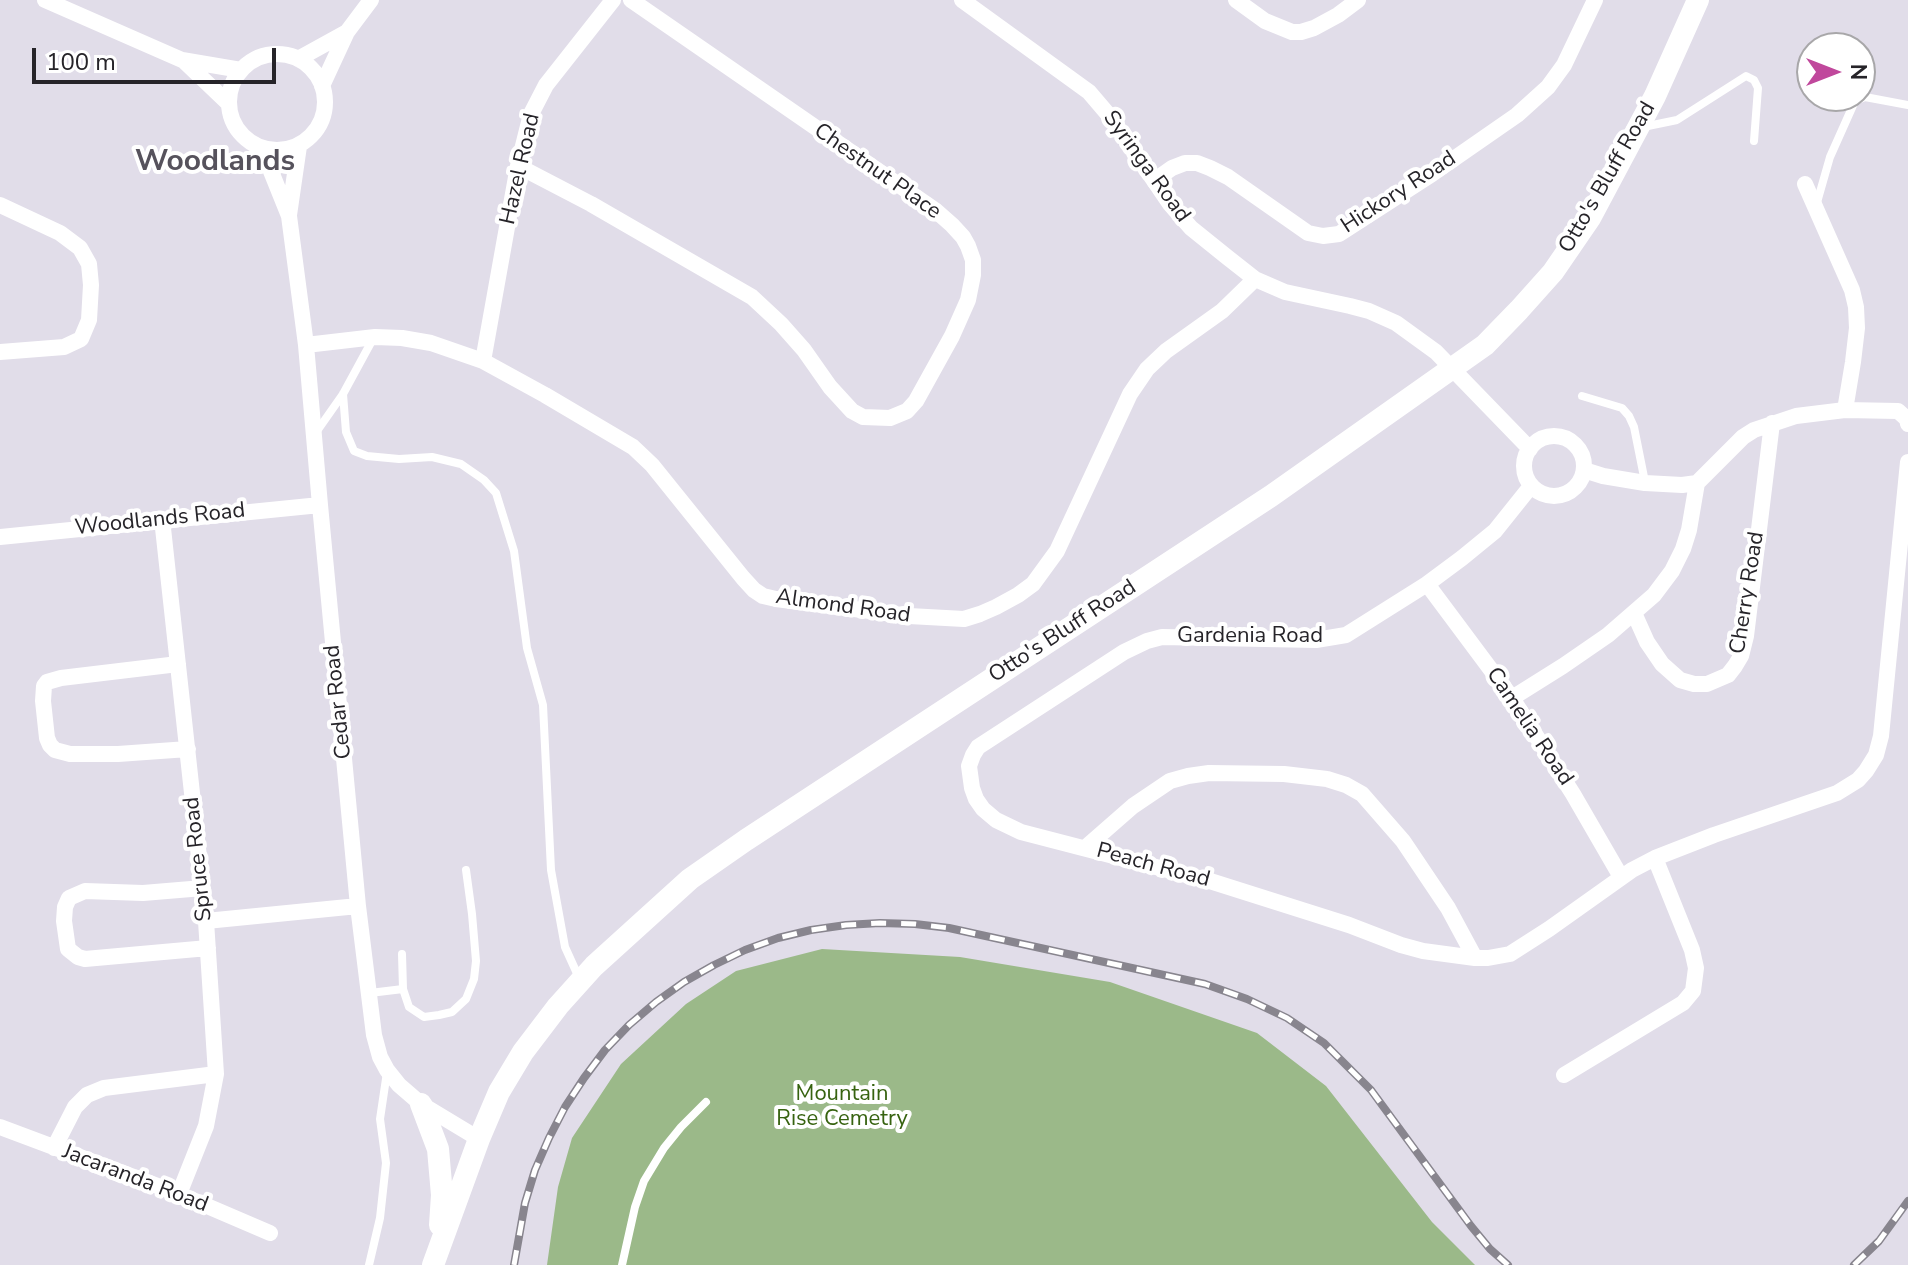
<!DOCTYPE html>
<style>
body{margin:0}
#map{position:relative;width:1908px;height:1265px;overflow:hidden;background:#e1dde9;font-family:"Nunito Sans",sans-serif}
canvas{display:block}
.north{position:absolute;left:1796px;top:32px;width:80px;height:80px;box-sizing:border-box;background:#fff;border:2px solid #a8a7a9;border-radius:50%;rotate:90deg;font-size:22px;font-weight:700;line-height:32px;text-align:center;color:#262429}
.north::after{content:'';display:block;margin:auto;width:28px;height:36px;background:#c0489c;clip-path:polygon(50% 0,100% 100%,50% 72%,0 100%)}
.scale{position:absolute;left:32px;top:48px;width:244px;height:36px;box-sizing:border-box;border:4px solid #262429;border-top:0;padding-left:10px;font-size:24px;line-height:28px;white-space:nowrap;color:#262429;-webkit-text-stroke:6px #fff;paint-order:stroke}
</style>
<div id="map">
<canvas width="1908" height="1265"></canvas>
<div class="north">N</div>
<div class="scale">100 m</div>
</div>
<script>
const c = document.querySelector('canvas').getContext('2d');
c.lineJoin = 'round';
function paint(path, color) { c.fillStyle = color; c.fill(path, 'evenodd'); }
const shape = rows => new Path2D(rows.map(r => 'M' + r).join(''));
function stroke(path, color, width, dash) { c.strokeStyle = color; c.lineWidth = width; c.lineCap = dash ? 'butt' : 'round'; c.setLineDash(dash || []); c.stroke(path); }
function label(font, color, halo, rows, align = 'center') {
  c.font = font + ' "Nunito Sans",sans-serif'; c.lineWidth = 8; c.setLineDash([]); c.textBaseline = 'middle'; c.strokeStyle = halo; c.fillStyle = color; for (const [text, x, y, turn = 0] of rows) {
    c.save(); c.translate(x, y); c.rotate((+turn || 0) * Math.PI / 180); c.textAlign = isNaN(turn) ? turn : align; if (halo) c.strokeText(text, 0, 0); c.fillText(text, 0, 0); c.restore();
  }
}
paint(shape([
 [822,949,960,957,1110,982,1257,1033,1326,1086,1432,1222,1475,1265,547,1265,558,1187,572,1138,621,1064,686,1004,736,971]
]), '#9bb989');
stroke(shape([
 [1643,127,1677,120,1746,76,1754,80,1758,88,1754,141],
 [1816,206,1830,157,1855,101,1865,97,1908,105],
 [343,394,346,432,354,451,367,456,399,459,432,457,461,464,484,480,496,493,514,551,527,648,543,705,551,870,565,947,580,980],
 [1582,396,1622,408,1629,416,1634,427,1645,482],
 [317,431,343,394,374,337],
 [402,954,403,989,409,1007,424,1017,439,1015,452,1012,466,999,474,979,476,961,472,914,466,870],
 [370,993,403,989],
 [369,1265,380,1218,386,1163,380,1119,387,1072],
 [622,1265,635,1207,644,1181,664,1148,681,1127,706,1102]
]), '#fff', 8);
stroke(shape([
 [45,0,182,60,241,70],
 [962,0,1089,92,1112,119,1170,204,1191,228,1227,257,1255,279,1285,292,1350,306,1369,311,1396,323,1436,352,1530,449],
 [1236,0,1265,21,1292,32,1301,32,1314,28,1338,15,1358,0],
 '229 102a48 48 0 1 1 96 0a48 48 0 1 1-96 0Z',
 [298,59,347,32],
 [184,61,228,103],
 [322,86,347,32,371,0],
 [262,149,289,216,306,345,320,505,358,906,374,1035,380,1057,387,1070,399,1085,421,1104,479,1139],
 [518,166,591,204,752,297,781,324,804,350,830,387,852,411,863,417,890,418,907,411,916,401,952,336,968,300,973,275,973,260,968,246,963,237,952,225,935,210,631,0],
 [1155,180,1172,168,1185,163,1197,163,1210,168,1228,177,1308,233,1323,236,1339,234,1432,174,1517,115,1548,87,1564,65,1595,0],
 [0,205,60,233,80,248,89,264,91,285,89,320,81,339,64,347,0,352],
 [289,215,299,146],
 [306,345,375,337,402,338,431,343,483,361,545,395,633,447,652,465,743,578,754,590,763,596,776,599,909,616,964,619,980,614,996,607,1018,595,1033,584,1057,551,1130,394,1147,369,1166,351,1222,311,1255,279],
 [483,361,518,166,531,114,546,85,613,0],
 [1845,410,1898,411,1907,419,1908,424],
 '1524 466a30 30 0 1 1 60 0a30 30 0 1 1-60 0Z',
 [1584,470,1603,476,1645,483,1682,485,1697,483,1743,437,1754,430,1796,416,1845,410,1853,362,1857,328,1856,307,1852,290,1805,184],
 [1531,486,1495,531,1462,558,1427,584,1346,635,1316,640,1162,637,1147,641,1124,652,978,747,973,755,969,766,972,788,976,799,983,809,996,820,1021,832,1210,881,1349,925,1401,945,1423,951,1475,958,1488,958,1510,954,1549,929,1632,870,1655,858,1714,835,1837,793,1858,780,1866,771,1876,755,1881,736,1908,462],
 [162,519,206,921,216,1074,206,1126,179,1194],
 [0,537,320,505],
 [1427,584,1512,698,1573,794,1621,877],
 [1634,613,1647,642,1662,664,1680,680,1694,684,1707,684,1728,675,1735,666,1741,656,1746,636,1772,423],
 [178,664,61,678,47,682,44,686,43,701,47,738,50,745,55,750,70,754,118,754,188,749],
 [1512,698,1563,666,1608,635,1654,595,1672,571,1683,549,1689,530,1697,483],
 [1085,848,1133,806,1170,781,1188,776,1209,773,1284,774,1327,779,1346,785,1362,794,1403,841,1448,908,1475,958],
 [203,888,143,893,85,891,69,898,65,907,64,921,68,949,78,957,85,959,208,948],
 [206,921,358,906],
 [1564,1075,1683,1003,1693,991,1696,968,1692,950,1655,858],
 [0,1127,179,1194,270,1233],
 [54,1148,75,1107,87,1095,104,1088,216,1074]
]), '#fff', 16);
stroke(shape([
 [421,1104,438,1149,442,1195,440,1225],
 [433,1265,479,1139,499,1092,523,1052,558,1006,594,966,690,879,746,840,1271,496,1485,345,1519,310,1553,272,1590,218,1655,96,1698,0]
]), '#fff', 22);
const rail = shape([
 [514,1265,525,1203,535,1170,549,1138,565,1107,584,1078,605,1050,629,1025,656,1002,684,982,714,965,745,950,778,938,811,930,846,925,880,923,915,924,949,928,1205,984,1247,999,1287,1018,1324,1043,1371,1090,1471,1226,1490,1249,1508,1265],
 [1854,1265,1879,1241,1908,1201]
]);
stroke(rail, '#88858e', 8);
stroke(rail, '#fff', 5, [15]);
label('22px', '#262429', '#fff', [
 ["Syringa Road",1146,167,54],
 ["Hazel Road",521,169,-77],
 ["Chestnut Place",877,172,35],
 ["Otto's Bluff Road",1608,178,-60],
 ["Hickory Road",1399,193,-33],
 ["Woodlands Road",160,520,-6],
 ["Cherry Road",1748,593,-81],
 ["Almond Road",843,607,8],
 ["Otto's Bluff Road",1063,632,-33],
 ["Gardenia Road",1250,637],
 ["Cedar Road",339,702,-96],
 ["Camelia Road",1529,727,56],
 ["Spruce Road",199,859,-96],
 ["Peach Road",1153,866,15],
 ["Jacaranda Road",135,1179,21]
]);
label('22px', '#376310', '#fff', [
 ["Mountain",842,1095],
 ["Rise Cemetry",842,1120]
]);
label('bold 30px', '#56525c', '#fff', [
 ["Woodlands",215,163]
]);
</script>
